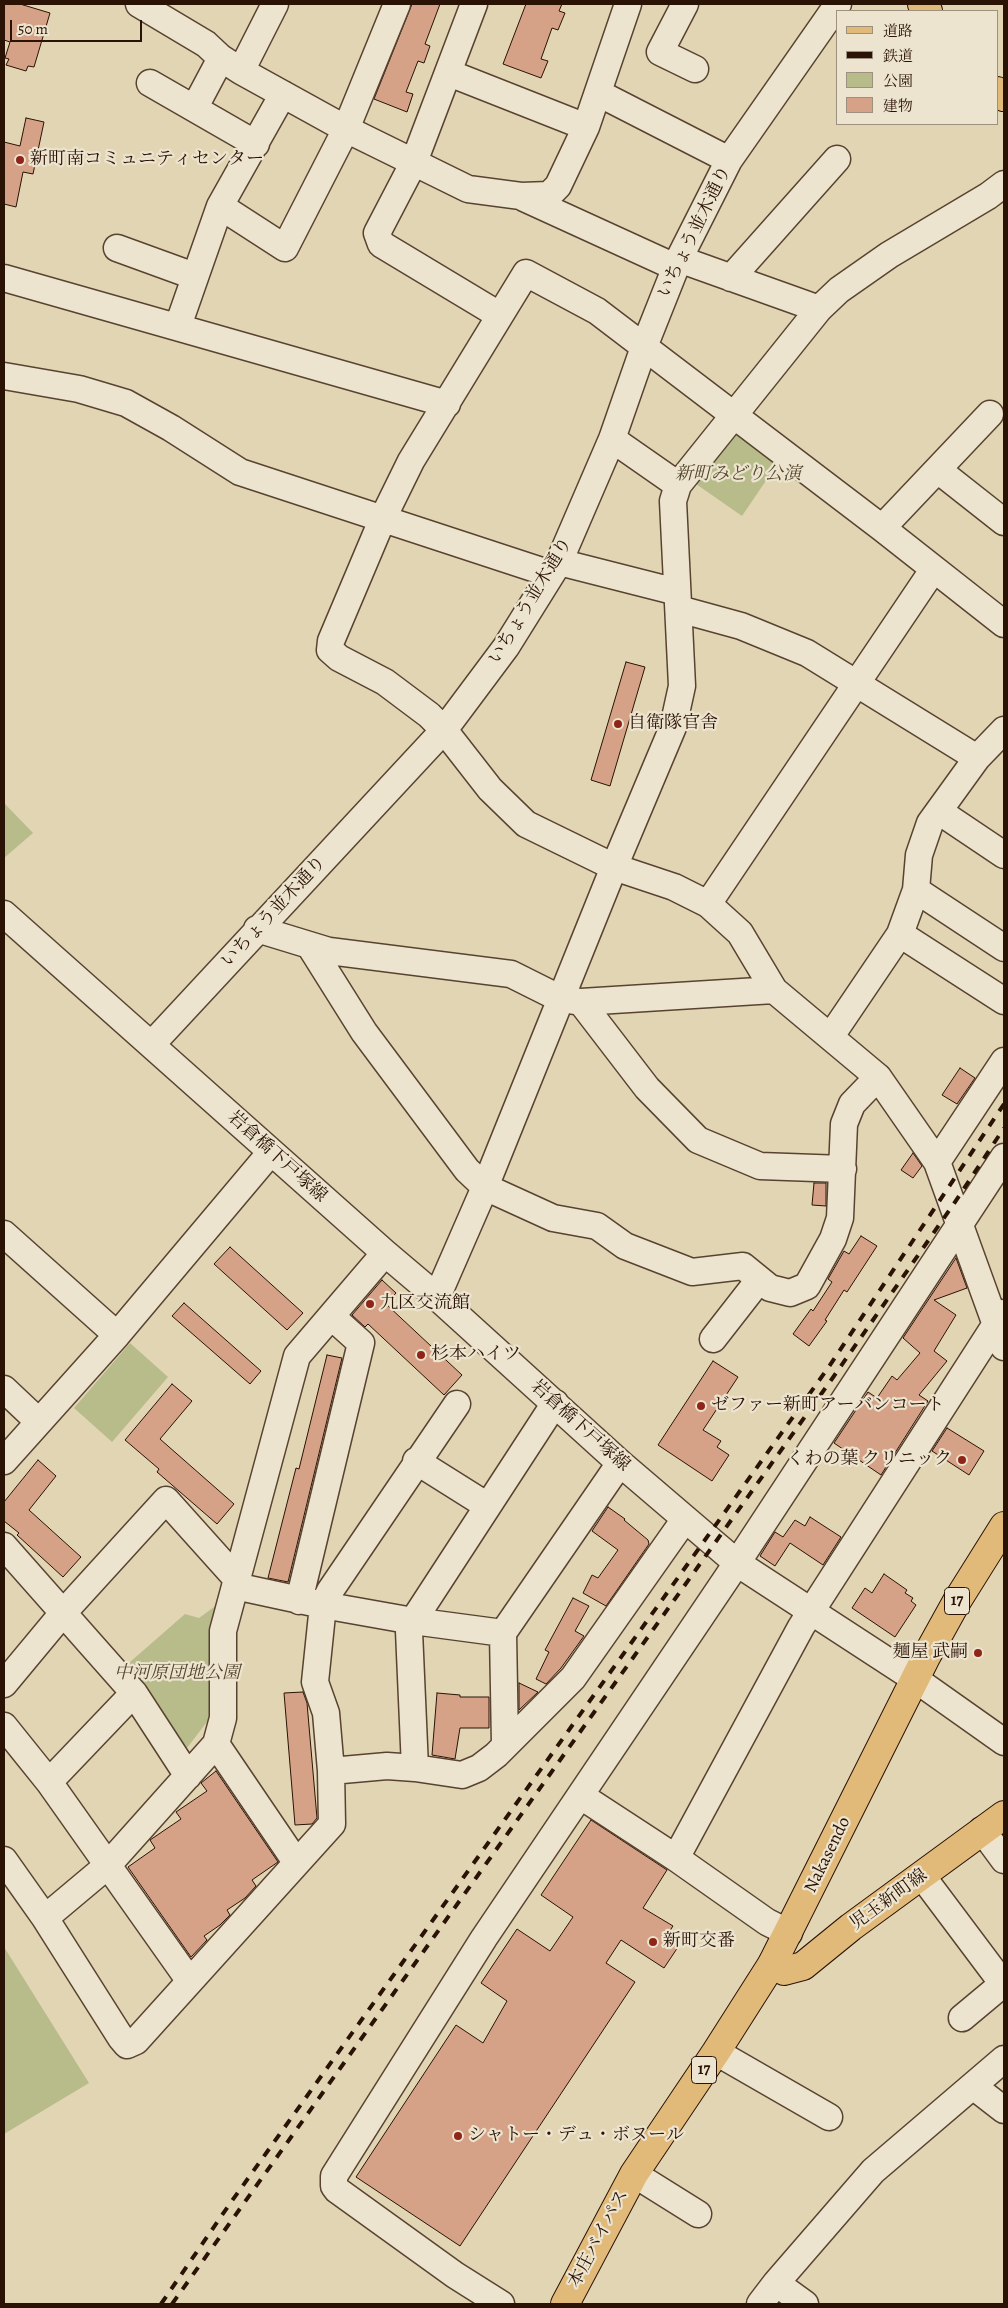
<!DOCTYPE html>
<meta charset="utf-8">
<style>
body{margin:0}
#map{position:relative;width:1008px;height:2308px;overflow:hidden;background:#e2d5b4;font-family:Alegreya,"Noto Serif JP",serif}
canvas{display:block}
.frame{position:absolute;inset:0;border:5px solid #2a1205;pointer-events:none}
.legend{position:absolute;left:836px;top:10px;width:162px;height:115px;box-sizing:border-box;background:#ece4ce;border:1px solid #9e907e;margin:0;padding:6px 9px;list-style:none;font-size:15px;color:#2a1205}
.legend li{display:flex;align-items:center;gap:10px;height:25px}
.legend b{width:25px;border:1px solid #9e907e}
.scale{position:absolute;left:10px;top:20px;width:132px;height:22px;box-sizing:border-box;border:2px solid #2a1205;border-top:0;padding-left:6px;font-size:15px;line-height:18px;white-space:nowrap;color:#2a1205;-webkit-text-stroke:4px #ece4ce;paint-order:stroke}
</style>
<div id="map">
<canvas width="1008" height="2308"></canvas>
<div class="frame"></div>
<ul class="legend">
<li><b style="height:6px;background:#e1ba7a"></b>道路</li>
<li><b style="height:6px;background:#2a1205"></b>鉄道</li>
<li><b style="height:14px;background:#b7bc8a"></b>公園</li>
<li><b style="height:14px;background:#d5a287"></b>建物</li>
</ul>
<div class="scale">50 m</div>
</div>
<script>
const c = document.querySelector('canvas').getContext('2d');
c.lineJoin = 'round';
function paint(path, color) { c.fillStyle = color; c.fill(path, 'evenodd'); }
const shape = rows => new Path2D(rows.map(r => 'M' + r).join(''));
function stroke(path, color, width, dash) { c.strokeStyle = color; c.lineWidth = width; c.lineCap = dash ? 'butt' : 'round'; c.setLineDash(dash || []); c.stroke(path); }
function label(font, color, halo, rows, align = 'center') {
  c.font = font + ' Alegreya,"Noto Serif JP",serif'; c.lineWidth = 4.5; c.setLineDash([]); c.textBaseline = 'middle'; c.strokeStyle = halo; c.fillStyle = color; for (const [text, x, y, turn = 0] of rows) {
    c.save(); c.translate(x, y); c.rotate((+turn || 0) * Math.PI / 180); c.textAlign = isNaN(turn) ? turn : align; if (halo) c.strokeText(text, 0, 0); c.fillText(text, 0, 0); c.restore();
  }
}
paint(shape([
 [733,435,742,435,778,463,742,516,696,484],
 [5,804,33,833,4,858,4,805],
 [130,1343,168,1377,112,1442,74,1408],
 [221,1602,216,1710,187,1748,176,1746,122,1669,185,1614,199,1618],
 [4,1947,89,2083,4,2134]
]), '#b7bc8a');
const building = shape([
 [4,4,20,4,50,13,34,67,28,66,26,71,6,65,9,59,5,58,10,42,4,40,4,4],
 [412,4,440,4,425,44,430,46,424,63,418,61,406,92,413,94,407,112,374,99,412,4],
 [526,4,562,4,559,11,565,13,558,30,552,28,541,59,548,61,541,78,503,64,526,4],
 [26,118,44,122,33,174,23,172,16,207,4,204,4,142,20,146,26,118],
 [626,662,645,667,610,786,591,780,626,662],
 [960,1068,975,1078,957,1104,942,1095,960,1068],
 [913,1153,922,1166,913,1178,901,1170,913,1153],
 [814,1183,826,1183,826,1206,812,1205,814,1183],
 [861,1236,877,1246,847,1292,844,1290,825,1320,827,1321,809,1346,793,1334,811,1309,813,1311,832,1282,828,1279,844,1251,849,1254,861,1236],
 [230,1247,303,1313,287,1330,214,1264,230,1247],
 [956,1258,967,1288,934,1300,956,1315,934,1351,947,1361,919,1395,928,1401,881,1475,834,1443,868,1392,877,1398,892,1376,897,1380,920,1353,903,1338,956,1258],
 [382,1280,396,1293,386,1304,462,1375,444,1395,368,1324,365,1327,352,1315,382,1280],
 [184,1303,261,1371,250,1384,172,1316,184,1303],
 [327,1355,342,1358,288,1582,268,1578,296,1468,299,1469,327,1355],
 [713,1361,738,1377,703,1430,721,1441,717,1447,729,1455,712,1481,658,1445,713,1361],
 [172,1384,192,1401,160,1439,234,1504,217,1524,157,1472,159,1469,125,1440,172,1384],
 [947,1428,984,1451,969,1475,932,1451,947,1428],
 [38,1460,56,1476,29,1510,81,1557,63,1577,17,1535,19,1533,4,1521,4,1502,38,1460],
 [608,1507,625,1519,624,1520,648,1540,649,1544,606,1606,583,1593,592,1575,598,1578,618,1550,592,1531,608,1507],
 [810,1517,841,1537,823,1565,790,1543,775,1566,760,1556,775,1532,783,1537,795,1520,805,1526,810,1517],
 [884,1574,907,1590,905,1593,913,1598,911,1601,916,1605,895,1637,852,1608,865,1588,872,1593,884,1574],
 [573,1598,589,1606,575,1631,584,1636,561,1668,546,1684,536,1679,549,1652,545,1650,573,1598],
 [519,1683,538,1692,519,1710,519,1683],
 [303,1692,307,1703,317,1818,312,1824,295,1825,284,1693,303,1692],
 [437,1693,460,1695,460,1697,489,1697,489,1728,460,1728,455,1759,432,1755,437,1693],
 [216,1771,278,1862,252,1880,256,1886,245,1898,227,1910,230,1915,220,1925,204,1936,207,1940,191,1957,128,1867,155,1848,150,1840,181,1819,176,1812,207,1791,201,1783,216,1771],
 [591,1820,667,1870,643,1908,673,1926,665,1938,678,1947,664,1968,621,1940,606,1963,635,1982,460,2246,356,2177,456,2025,483,2043,507,2001,481,1983,517,1929,550,1951,573,1917,541,1895,591,1820]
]);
paint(building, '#d5a287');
stroke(building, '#2a1205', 1);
const minor = shape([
 [139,4,206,44,221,58,241,71,346,129,468,189,521,196,549,195,558,186,586,127,628,4],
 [474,4,414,162,377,233,381,244,499,315],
 [685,4,660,52,695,69],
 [241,71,275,4],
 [449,73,586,127],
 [150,83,256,144],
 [608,98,729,160],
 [195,107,221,58],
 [524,198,675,267],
 [220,206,285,248,346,129,397,4],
 [117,248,194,276],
 [679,259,819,309],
 [4,278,447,404],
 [731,278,837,159],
 [178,326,220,206,283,94],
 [4,376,79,389,126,403,171,428,240,472,551,574],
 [612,439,678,485],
 [938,470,1004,522],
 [882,528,990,414],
 [559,562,677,592],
 [679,609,741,626,807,653,977,758],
 [1004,624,882,528,597,311,526,273,411,461,383,518,331,641,330,650,339,658,385,682,429,715,444,730,490,789,526,824,614,867,674,887,708,904,740,933,774,990,878,1077,937,1162,1004,1347],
 [940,812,1004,855],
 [916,890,1004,948],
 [708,904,933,570],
 [4,914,385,1253,437,1297,620,1463,737,1563,915,1679,1004,1742],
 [257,929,329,951,511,974,561,999,581,1002,774,990],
 [900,934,1004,1001],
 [310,946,364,1032,467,1170,485,1187,553,1218,597,1226,625,1246,692,1272,743,1266,770,1288,790,1293,807,1286,833,1239,840,1218,844,1124,852,1104,878,1077],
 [581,1002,647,1088,698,1140,760,1166,843,1169],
 [831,1036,900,934,916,890,919,855,930,823,977,758,1004,730],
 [152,1044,444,730,506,647,559,562,612,439,644,347,679,259,729,160,838,4],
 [937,1162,1004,1061],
 [4,1234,117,1335],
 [437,1297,485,1187,614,867,673,727,682,686,673,501,678,485,819,309,839,290,889,255,988,196,1004,184],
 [713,1339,759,1280],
 [4,1389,39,1422],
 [4,1461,117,1335,271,1152],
 [416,1461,486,1505],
 [4,1546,134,1693,188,1776],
 [235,1586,323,1605,413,1621,503,1633],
 [299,1601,361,1343,332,1317],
 [4,1684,63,1613,166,1500,236,1578],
 [4,1726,49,1782,189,1980],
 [216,1744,296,1862],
 [505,1745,503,1633,620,1463],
 [415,1768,409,1631,413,1621,555,1403],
 [331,1771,387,1766,415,1768,462,1775,479,1768,496,1755,573,1678,685,1519],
 [49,1782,134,1693],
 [581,1796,676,1858,767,1922,789,1933],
 [982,1830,1004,1860],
 [676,1858,801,1627,1003,1313],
 [4,1860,45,1918,121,2038,127,2045,136,2041,332,1824,331,1771,326,1713,315,1682,323,1605,330,1591,457,1404],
 [922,1876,1003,1984],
 [45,1918,107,1866,216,1744,223,1718,223,1631,297,1356,385,1253],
 [962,2018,1004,1983],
 [716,2052,829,2117],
 [973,2086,1004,2110],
 [634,2174,698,2214],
 [776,2283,873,2171,1004,2059],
 [501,2304,455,2275,337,2190,334,2186,334,2176,484,1938,737,1563,1004,1157],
 [760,2304,776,2283,805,2304]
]);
const major = shape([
 [922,4,928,11],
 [997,91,1004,97],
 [772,1964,784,1971,803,1966,851,1927,1004,1815]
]);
const highway = shape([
 [565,2304,634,2174,716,2052,772,1964,926,1657,957,1601,1004,1526]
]);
stroke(minor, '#584331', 29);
stroke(major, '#2a1205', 30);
stroke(highway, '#2a1205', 30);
stroke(minor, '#ece4ce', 26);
stroke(major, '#e1ba7a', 28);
stroke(highway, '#e1ba7a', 28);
stroke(shape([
 [161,2304,229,2205,828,1368,1004,1104],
 [172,2304,834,1376,953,1205,1004,1128]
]), '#2a1205', 4, [9, 9]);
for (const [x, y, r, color] of [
 [20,160,5,"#8f2418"],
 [618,724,5,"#8f2418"],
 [370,1304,5,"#8f2418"],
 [421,1355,5,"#8f2418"],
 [701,1406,5,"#8f2418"],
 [962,1460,5,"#8f2418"],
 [978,1653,5,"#8f2418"],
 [653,1942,5,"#8f2418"],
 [458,2136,5,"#8f2418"]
]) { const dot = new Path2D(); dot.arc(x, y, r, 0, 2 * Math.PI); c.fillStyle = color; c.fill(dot); stroke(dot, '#ece4ce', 2); }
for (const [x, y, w] of [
 [957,1601,25],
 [704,2070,25]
]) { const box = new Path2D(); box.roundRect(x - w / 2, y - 13.5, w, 27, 4); c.fillStyle = '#ece4ce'; c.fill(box); stroke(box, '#2a1205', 1); }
label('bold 16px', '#2a1205', null, [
 ["17",957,1601],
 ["17",704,2070]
]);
label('18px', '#2a1205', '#ece4ce', [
 ["新町南コミュニティセンター",30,160],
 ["自衛隊官舎",628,724],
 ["九区交流館",380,1304],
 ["杉本ハイツ",431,1355],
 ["ゼファー新町アーバンコート",711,1406],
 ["くわの葉 クリニック",952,1460,"right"],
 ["麺屋 武嗣",968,1653,"right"],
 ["新町交番",663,1942],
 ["シャトー・デュ・ボヌール",468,2136]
], 'left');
label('18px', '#2a1205', '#ece4ce', [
 ["いちょう並木通り",695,232,-64],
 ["いちょう並木通り",531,601,-59],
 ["いちょう並木通り",274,912,-47],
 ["岩倉橋下戸塚線",277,1157,42],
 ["岩倉橋下戸塚線",580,1426,42],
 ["Nakasendo",828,1855,-64],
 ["児玉新町線",889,1900,-36],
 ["本庄バイパス",599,2239,-62]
]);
label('italic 18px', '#54452d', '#ece4ce', [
 ["新町みどり公演",738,475],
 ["中河原団地公園",177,1674]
]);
</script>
